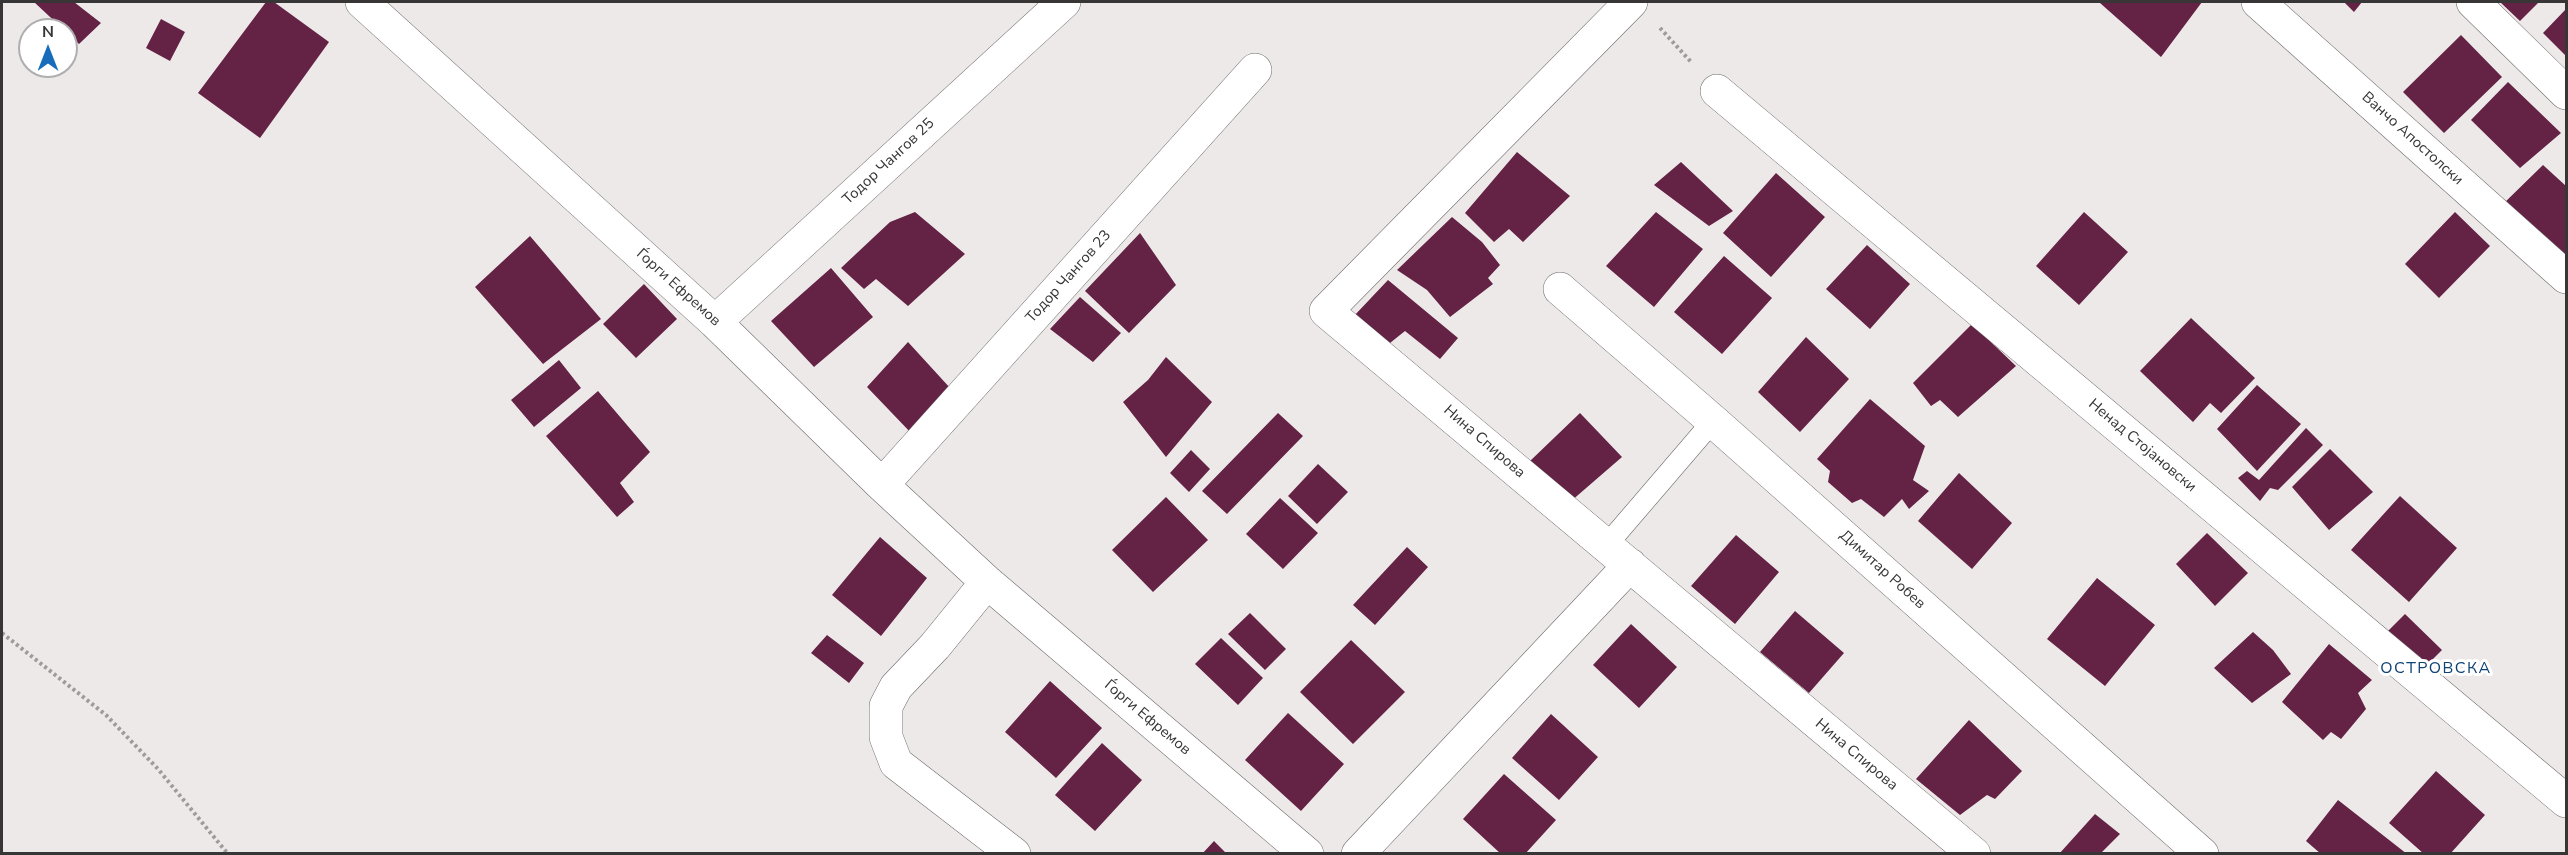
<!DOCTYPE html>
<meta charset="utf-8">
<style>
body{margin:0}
#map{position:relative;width:2568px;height:855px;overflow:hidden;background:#eee9e9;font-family:"Nunito Sans",sans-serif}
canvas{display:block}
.frame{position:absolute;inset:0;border:3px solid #373535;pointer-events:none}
.north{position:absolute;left:18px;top:18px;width:60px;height:60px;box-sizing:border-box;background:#fff;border:2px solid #afaeae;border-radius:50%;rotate:0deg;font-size:16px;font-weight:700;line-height:24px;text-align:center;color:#373535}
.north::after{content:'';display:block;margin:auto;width:21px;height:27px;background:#186dbb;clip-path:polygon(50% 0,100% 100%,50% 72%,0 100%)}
</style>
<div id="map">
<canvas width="2568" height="855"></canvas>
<div class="frame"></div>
<div class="north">N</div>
</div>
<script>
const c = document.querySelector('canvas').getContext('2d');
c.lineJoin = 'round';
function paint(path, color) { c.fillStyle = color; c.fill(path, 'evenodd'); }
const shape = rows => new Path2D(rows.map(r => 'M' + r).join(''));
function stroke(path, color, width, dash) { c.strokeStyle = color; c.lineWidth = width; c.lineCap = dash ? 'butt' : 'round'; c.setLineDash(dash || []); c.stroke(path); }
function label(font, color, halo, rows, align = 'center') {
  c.font = font + ' "Nunito Sans",sans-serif'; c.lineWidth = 6; c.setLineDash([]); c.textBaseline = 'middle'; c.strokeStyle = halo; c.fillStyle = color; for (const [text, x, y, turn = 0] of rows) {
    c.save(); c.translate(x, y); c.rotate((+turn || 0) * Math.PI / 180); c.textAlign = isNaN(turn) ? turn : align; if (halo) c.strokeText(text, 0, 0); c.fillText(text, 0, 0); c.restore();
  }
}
paint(shape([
 [34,2,74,2,101,23,79,44],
 [266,2,274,2,329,42,260,138,198,93],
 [2101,2,2202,2,2161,57,2100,3],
 [2344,2,2362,2,2354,12],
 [2500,2,2539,2,2520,21],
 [2566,9,2566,56,2543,33],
 [161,19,185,32,170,61,146,48],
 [2461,35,2502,77,2444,133,2403,92],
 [2508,82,2561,133,2520,168,2471,120],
 [1517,152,1570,196,1523,242,1509,229,1494,242,1465,213],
 [1681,162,1733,211,1709,226,1654,185],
 [2543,165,2566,186,2566,252,2561,258,2500,207],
 [1776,173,1825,217,1771,277,1723,233],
 [915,212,965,254,908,306,876,279,864,289,841,268,890,222],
 [1656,212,1703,249,1654,307,1606,266],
 [2084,212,2128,252,2079,305,2036,266],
 [2455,212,2490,246,2439,298,2405,264],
 [1452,217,1482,242,1500,265,1488,278,1493,284,1450,317,1427,290,1397,270],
 [1140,233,1176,285,1129,333,1085,291],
 [530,236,601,319,543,364,475,287],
 [1867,245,1910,284,1870,329,1826,289],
 [1724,256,1772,298,1722,354,1674,312],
 [831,268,873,317,814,367,771,321],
 [1388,280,1458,338,1440,359,1405,331,1385,347,1353,317],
 [644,284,677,319,636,358,603,324],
 [1080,297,1121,333,1093,362,1050,329],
 [2191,318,2255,378,2221,413,2210,403,2193,422,2140,371],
 [1972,324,2016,366,1958,417,1940,400,1931,406,1913,383],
 [1806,337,1849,379,1800,432,1758,392],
 [908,342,951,389,912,434,867,387],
 [1166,357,1212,402,1166,457,1123,402,1148,380],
 [559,360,581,388,534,427,511,400],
 [2257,385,2301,424,2257,471,2217,429],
 [598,391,650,452,620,483,634,502,617,517,546,436],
 [1870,399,1925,446,1913,480,1929,491,1909,509,1902,499,1884,517,1861,499,1852,503,1828,482,1830,471,1817,459],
 [1278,413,1303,436,1227,514,1202,491],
 [1580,413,1622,457,1570,502,1529,462],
 [2306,428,2323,445,2278,490,2270,488,2260,501,2238,478,2247,471,2259,480],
 [2330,449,2373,492,2329,530,2292,487],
 [1191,450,1210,469,1189,492,1170,473],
 [1318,464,1348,492,1317,524,1288,496],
 [1959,473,2012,523,1972,569,1918,521],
 [2400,496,2457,548,2409,602,2351,550],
 [1166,497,1208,540,1153,592,1112,550],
 [1280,498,1318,533,1283,569,1246,534],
 [2207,533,2248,573,2215,606,2176,564],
 [1736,535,1779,572,1735,624,1691,586],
 [880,537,927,578,881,636,832,595],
 [1407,547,1428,567,1375,625,1353,605],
 [2097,578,2155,625,2105,686,2047,639],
 [1795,611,1844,653,1809,693,1760,652],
 [1250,613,1286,649,1265,670,1228,634],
 [2405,614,2442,650,2421,671,2384,635],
 [1631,624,1677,667,1639,708,1593,665],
 [2253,632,2273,650,2291,674,2252,703,2214,668],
 [827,635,864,663,849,683,811,653],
 [1221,638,1263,678,1238,705,1195,664],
 [1351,640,1405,692,1353,744,1300,692],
 [2329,644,2372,680,2358,693,2366,709,2341,739,2331,732,2323,740,2282,702],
 [1050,681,1102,728,1056,778,1005,732],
 [1288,713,1344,764,1301,811,1245,760],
 [1551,714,1598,757,1559,800,1512,758],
 [1969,720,2022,771,1995,799,1987,795,1960,815,1916,779],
 [1102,743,1142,780,1095,831,1055,795],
 [2436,771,2485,815,2450,854,2424,854,2389,823],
 [1504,774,1556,820,1525,854,1501,854,1463,819],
 [2338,800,2407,854,2321,854,2306,841],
 [2095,814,2120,834,2100,854,2059,854],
 [1214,841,1227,854,1202,854]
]), '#642245');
const lane = shape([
 [1605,547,1713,421]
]);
const street = shape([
 [362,2,715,322,882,485,987,582,1307,854],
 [1631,2,1326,311,1974,854],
 [2258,2,2566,277],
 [2473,2,2566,93],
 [1717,91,2566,801],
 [1560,289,1713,421,2202,854],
 [715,322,1064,2],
 [882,485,1255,70],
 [987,582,935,646,896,687,886,706,886,737,896,763,1014,854],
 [1358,854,1630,565]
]);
stroke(lane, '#6f6a6a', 22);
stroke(street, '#6f6a6a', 34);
stroke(shape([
 [1660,28,1692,63],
 [2,633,106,715,158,769,228,854]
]), '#9e9b9b', 4, [3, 3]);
stroke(lane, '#fff', 21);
stroke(street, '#fff', 33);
label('15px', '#373535', '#fff', [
 ["Ванчо Апостолски",2412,139,42],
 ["Тодор Чангов 25",889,162,-43],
 ["Тодор Чангов 23",1069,277,-48],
 ["Ѓорги Ефремов",678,288,42],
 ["Нина Спирова",1484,442,41],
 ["Ненад Стојановски",2142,446,40],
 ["Димитар Робев",1882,570,42],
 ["Ѓорги Ефремов",1147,718,40],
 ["Нина Спирова",1856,755,40]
]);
c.letterSpacing = '1.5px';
label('16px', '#0e4375', '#fff', [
 ["ОСТРОВСКА",2436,669]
]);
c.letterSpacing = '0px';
</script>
